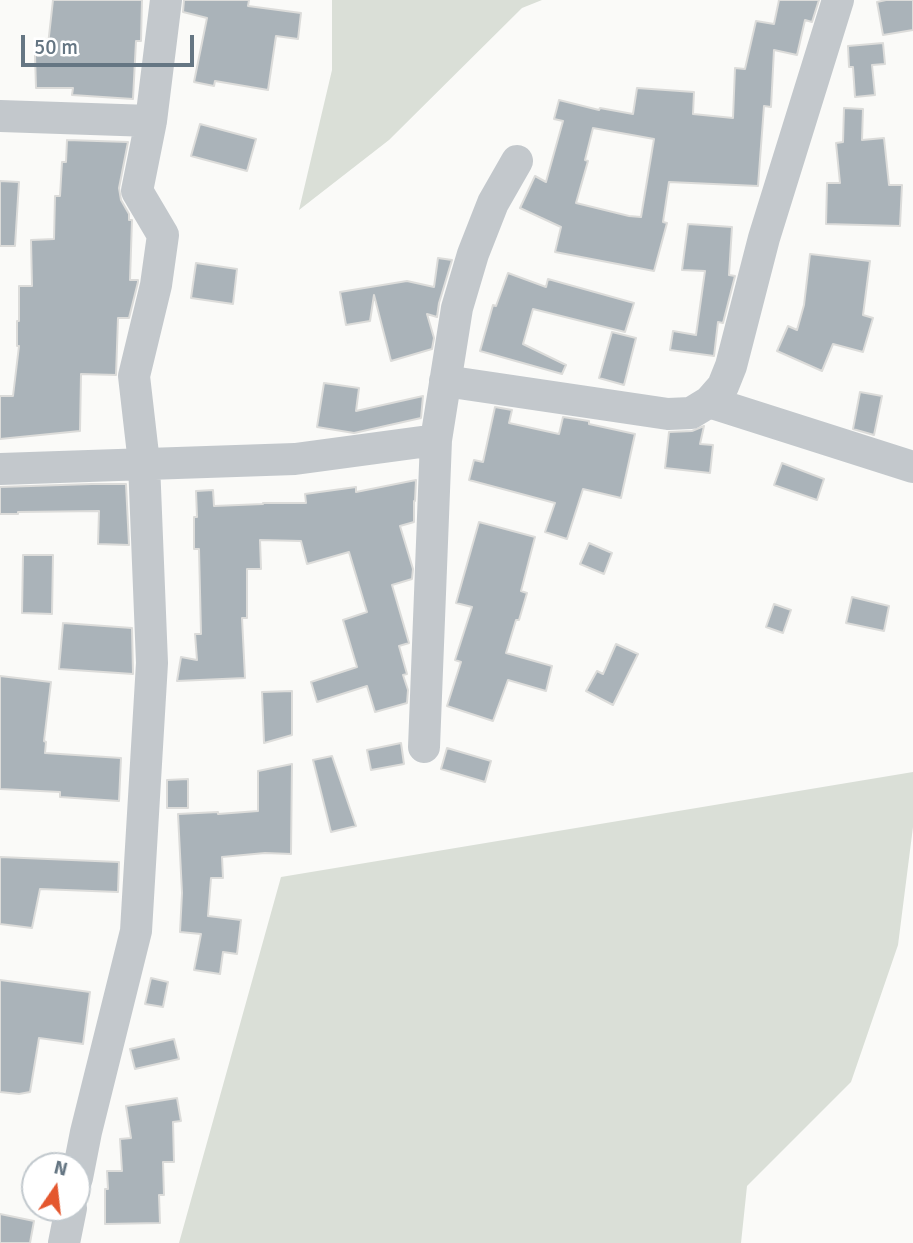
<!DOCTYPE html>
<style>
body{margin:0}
#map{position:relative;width:913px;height:1243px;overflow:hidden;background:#fafaf8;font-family:Signika,sans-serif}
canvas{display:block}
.north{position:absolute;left:21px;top:1152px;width:70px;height:70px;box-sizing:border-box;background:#fff;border:2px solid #c1c8cd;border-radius:50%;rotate:14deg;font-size:19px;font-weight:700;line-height:28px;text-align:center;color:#657683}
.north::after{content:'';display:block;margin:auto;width:24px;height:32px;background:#e4572e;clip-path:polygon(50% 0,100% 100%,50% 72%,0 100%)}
.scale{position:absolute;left:21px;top:35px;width:173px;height:32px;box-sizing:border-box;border:4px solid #657683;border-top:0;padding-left:9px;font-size:21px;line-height:24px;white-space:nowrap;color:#657683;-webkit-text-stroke:5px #fff;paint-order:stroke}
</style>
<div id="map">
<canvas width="913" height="1243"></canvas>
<div class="north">N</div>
<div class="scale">50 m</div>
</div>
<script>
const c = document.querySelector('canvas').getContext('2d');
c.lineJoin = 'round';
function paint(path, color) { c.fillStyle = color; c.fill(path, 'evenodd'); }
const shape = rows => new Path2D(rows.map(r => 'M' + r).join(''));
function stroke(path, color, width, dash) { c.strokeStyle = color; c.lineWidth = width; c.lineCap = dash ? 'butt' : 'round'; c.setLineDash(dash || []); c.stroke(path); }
paint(shape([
 [332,0,542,0,522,8,389,140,299,210,332,70],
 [913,772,913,827,898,945,851,1082,747,1186,741,1243,179,1243,281,877]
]), '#dadfd7');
const building = shape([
 [53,0,142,0,141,41,136,41,133,99,72,95,73,88,36,88,35,55,47,54,53,0],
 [184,0,249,0,248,6,301,13,298,39,276,36,268,90,215,81,214,86,194,82,207,18,183,12,184,0],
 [779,0,819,0,812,22,805,20,797,55,774,50,771,107,764,106,758,186,669,182,663,222,667,223,654,271,555,252,561,227,520,208,535,176,546,182,563,121,554,119,559,100,599,110,600,108,633,114,637,88,694,92,693,114,733,118,735,68,745,69,756,21,774,24,779,0],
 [593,128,654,139,641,217,629,216,576,203,588,161,585,160,593,128],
 [886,0,913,0,913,30,883,35,877,2,886,0],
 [883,43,885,64,872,65,875,95,855,97,853,67,849,67,848,46,883,43],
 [844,108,863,109,862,140,884,138,889,185,902,185,900,226,826,224,827,183,840,183,836,143,843,142,844,108],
 [200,124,256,139,247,171,191,156,200,124],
 [67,140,128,142,119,188,121,200,129,214,129,220,132,220,130,280,138,280,138,282,129,318,118,318,116,375,81,374,80,431,0,439,0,396,13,396,19,346,17,346,17,321,19,321,19,286,32,286,31,240,54,239,55,196,60,196,62,162,66,162,67,140],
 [0,181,19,182,15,246,0,246,0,181],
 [688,224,732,227,729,275,735,276,723,323,718,322,714,356,670,350,673,331,696,335,705,271,682,270,688,224],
 [810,254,870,261,863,315,873,318,863,352,833,344,822,371,777,351,788,326,797,330,804,305,810,254],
 [438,258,452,260,439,303,437,317,427,314,434,338,432,349,391,361,374,295,370,321,346,325,340,292,407,281,434,287,438,258],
 [196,263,237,269,233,304,191,298,196,263],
 [508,273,546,287,548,279,634,303,625,332,533,309,523,344,566,365,562,374,480,351,493,305,496,306,508,273],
 [612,332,636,338,624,385,599,378,612,332],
 [324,383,359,388,356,411,423,396,421,418,354,433,317,427,324,383],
 [860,392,882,396,874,435,853,429,860,392],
 [495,407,512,410,509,423,559,434,563,417,589,421,589,424,635,434,621,498,583,489,567,539,545,532,555,503,469,480,474,460,483,462,495,407],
 [704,426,700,444,713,445,710,473,665,468,669,432,692,431,704,426],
 [782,463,824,479,817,500,774,485,782,463],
 [416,480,415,501,414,501,414,522,400,526,413,569,412,579,392,585,409,643,399,646,407,674,403,675,408,690,407,703,375,712,367,686,317,702,311,682,357,667,343,620,367,612,349,552,307,564,301,541,260,540,261,569,247,569,247,618,242,618,245,678,177,681,181,657,197,660,195,634,201,634,199,549,194,549,194,517,197,517,196,491,213,490,214,506,263,504,263,503,306,503,305,494,356,487,356,492,416,480],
 [92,484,126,484,129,545,98,544,99,511,18,512,18,514,0,514,0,487,92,484],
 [479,522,535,537,521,591,527,593,519,620,516,620,506,653,552,666,546,691,508,680,493,721,447,706,461,662,455,660,472,607,456,603,479,522],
 [589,543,612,553,604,574,580,564,589,543],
 [23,555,53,555,52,614,22,613,23,555],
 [852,597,889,606,884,631,846,623,852,597],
 [774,604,791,610,783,633,766,627,774,604],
 [63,623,132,628,133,674,59,669,63,623],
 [616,644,638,654,613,705,586,691,597,671,603,674,616,644],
 [0,676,51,682,44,741,46,742,45,753,121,758,119,801,60,797,60,792,0,789,0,676],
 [292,691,292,735,264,743,262,692,292,691],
 [401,743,404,764,371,770,367,750,401,743],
 [447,748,491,761,485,782,441,769,447,748],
 [332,756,356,826,331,832,313,760,332,756],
 [292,764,291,854,265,853,222,857,223,878,211,878,208,916,241,920,237,954,223,952,220,974,194,970,201,934,180,932,182,893,178,814,218,812,218,814,258,811,258,771,292,764],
 [188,779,188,808,167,808,167,780,188,779],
 [0,857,119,862,118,892,40,889,32,928,0,924,0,857],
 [151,978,168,982,163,1007,145,1004,151,978],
 [0,980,90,992,83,1044,39,1038,30,1092,19,1094,0,1092,0,980],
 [174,1039,179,1059,135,1069,130,1049,174,1039],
 [177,1098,181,1121,173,1122,174,1162,163,1162,164,1195,159,1195,160,1223,105,1224,105,1189,108,1189,107,1171,122,1171,120,1139,131,1138,126,1106,177,1098],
 [0,1214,34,1221,30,1243,0,1243,0,1214]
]);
paint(building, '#aab3b9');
stroke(building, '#dcdcda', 2);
stroke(shape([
 [0,116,151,121],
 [445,381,668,414,691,413,709,402,723,386,731,366,764,238,838,0],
 [709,402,913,467],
 [0,469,295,459,436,440],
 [424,747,436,440,457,308,473,254,493,203,517,161],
 [77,1178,86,1132,136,931,152,663,144,463,134,376,156,285,163,235,137,191,151,121,166,0],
 [64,1243,71,1208]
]), '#c3c8cc', 32);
</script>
